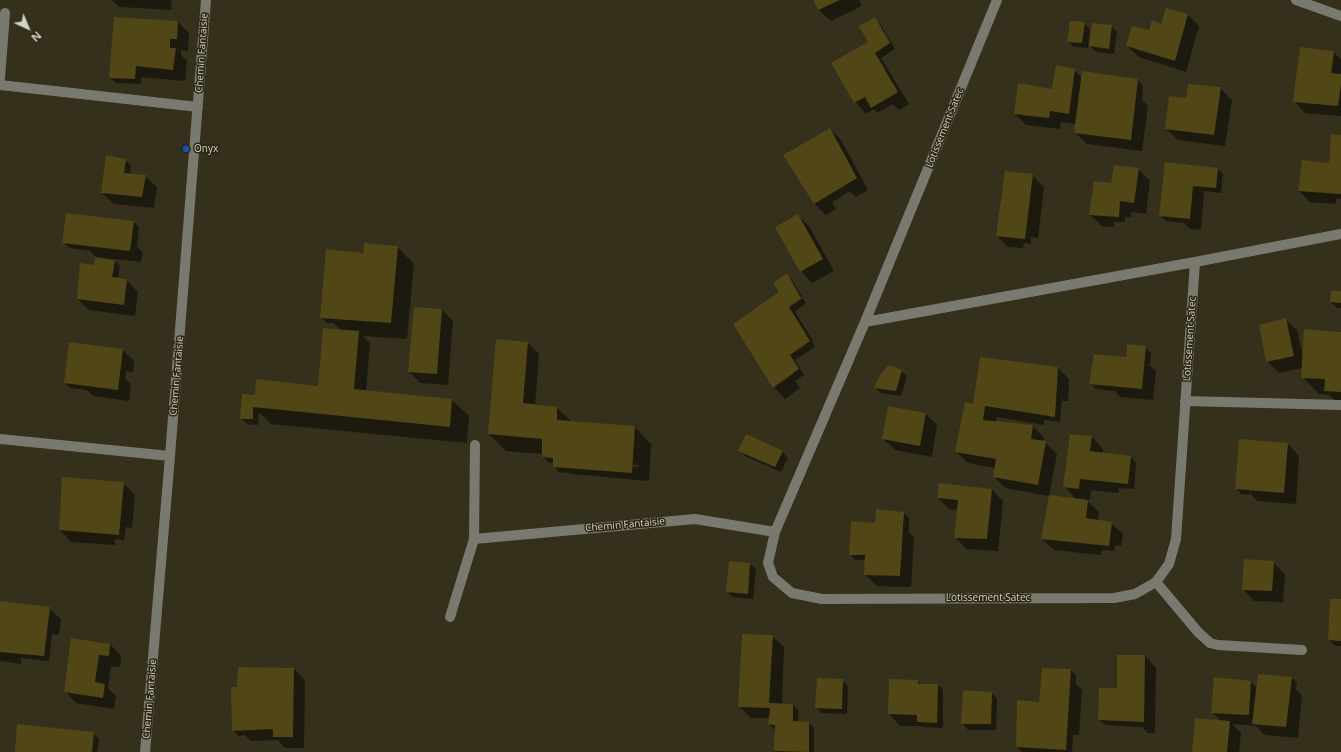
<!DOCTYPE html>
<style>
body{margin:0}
#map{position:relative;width:1341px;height:752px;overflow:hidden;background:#35301c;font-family:"Open Sans",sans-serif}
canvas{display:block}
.north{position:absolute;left:8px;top:8px;width:40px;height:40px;-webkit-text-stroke:3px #2b2612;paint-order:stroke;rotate:136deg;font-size:11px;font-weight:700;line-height:16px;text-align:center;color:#d4d1c5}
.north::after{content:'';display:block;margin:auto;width:14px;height:18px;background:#d4d1c5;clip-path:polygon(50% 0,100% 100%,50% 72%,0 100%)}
</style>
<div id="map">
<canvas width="1341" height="752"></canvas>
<div class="north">N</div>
</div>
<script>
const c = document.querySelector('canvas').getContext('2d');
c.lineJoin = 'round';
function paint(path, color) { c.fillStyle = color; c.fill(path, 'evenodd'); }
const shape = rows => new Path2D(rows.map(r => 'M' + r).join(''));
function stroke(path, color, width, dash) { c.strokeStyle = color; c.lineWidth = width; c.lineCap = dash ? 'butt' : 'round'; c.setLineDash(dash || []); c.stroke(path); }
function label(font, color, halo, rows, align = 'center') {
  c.font = font + ' "Open Sans",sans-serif'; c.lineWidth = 3; c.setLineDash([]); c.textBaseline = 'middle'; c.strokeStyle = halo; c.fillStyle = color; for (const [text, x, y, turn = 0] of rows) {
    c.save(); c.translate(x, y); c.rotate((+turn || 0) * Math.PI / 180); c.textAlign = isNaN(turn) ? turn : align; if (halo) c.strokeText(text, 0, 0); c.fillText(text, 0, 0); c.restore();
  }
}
paint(shape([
 [112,0,172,0,171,10,119,7],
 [814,0,859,0,862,6,831,21,819,10],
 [1167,9,1188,15,1199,26,1186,72,1139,57,1127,46,1150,31,1162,25],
 [874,18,880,24,895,49,881,58,909,104,899,110,893,104,877,113,874,109,866,114,855,102,871,47],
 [178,22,189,33,188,51,181,50,181,55,187,61,185,81,141,77,141,84,116,83,110,78],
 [1084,23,1090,29,1088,48,1074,47,1068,42],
 [1111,26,1117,32,1114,54,1096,52,1090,46],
 [1333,52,1341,59,1341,116,1305,113,1294,101],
 [1331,60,1333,60,1331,78],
 [1074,70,1082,78,1138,80,1143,86,1142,100,1148,106,1142,151,1087,144,1075,133,1076,124,1061,122,1060,129,1026,125,1015,114,1053,90],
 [1220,88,1232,100,1225,146,1178,140,1166,129,1189,100],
 [830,129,841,140,868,190,856,197,850,191,832,202,836,209,826,215,815,204,784,156],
 [1341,136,1341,199,1336,199,1336,204,1310,202,1299,191,1330,164],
 [125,160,131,165,130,174,145,176,157,187,154,208,114,204,102,193],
 [1166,163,1218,169,1223,174,1221,193,1204,191,1201,230,1190,229,1182,221,1182,223,1166,221,1160,215],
 [1138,169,1150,181,1146,214,1131,212,1131,218,1125,217,1125,222,1114,222,1114,227,1102,226,1090,215,1112,184],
 [1032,175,1044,187,1038,238,1031,237,1031,244,1024,243,1023,248,1008,247,997,236],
 [797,215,809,226,834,271,812,283,801,271],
 [134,222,139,228,137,247,143,253,141,262,113,259,120,266,118,279,126,280,138,292,135,316,89,310,78,299,95,267,96,257,89,250,89,251,69,248,63,242],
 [397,247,414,264,407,339,363,336,370,343,366,391,452,400,469,416,467,443,271,424,259,412,258,425,247,424,241,418,255,396,319,387,341,331,334,323,327,323,321,317,364,254],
 [787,274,792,280,802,296,790,304,790,307,803,298,806,303,795,312,813,341,812,341,815,347,795,360,804,375,795,381,800,388,785,399,774,387,779,294],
 [1341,292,1341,308,1337,308,1331,302],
 [442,310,453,321,448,385,420,383,409,371],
 [1285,319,1297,330,1303,356,1341,333,1341,402,1337,402,1329,395,1319,394,1302,377,1302,368,1279,373,1267,361],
 [528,343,539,354,535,406,557,408,572,422,635,427,651,444,649,481,571,474,570,473,559,472,554,466,554,463,548,462,543,457,543,454,506,451,489,434],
 [570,458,638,465,638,467,570,460],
 [1145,347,1151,353,1150,364,1148,364,1156,371,1153,400,1120,397,1115,391,1096,389,1091,384,1127,358],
 [123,350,134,361,133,372,126,371,125,378,131,384,129,401,93,396,87,390,70,388,65,383],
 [1058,368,1069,379,1068,401,1062,401,1060,422,1044,420,1044,425,997,417,996,422,1033,426,1044,438,1043,442,1045,442,1057,454,1049,496,1005,488,994,476,995,468,968,463,956,452,974,405],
 [901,371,907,376,901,396,881,393,875,388],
 [926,414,937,425,932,457,895,450,883,439],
 [1092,437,1103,449,1103,453,1131,457,1136,463,1134,489,1119,488,1118,493,1091,490,1090,500,1086,500,1099,512,1098,521,1111,523,1123,534,1121,546,1115,545,1114,551,1102,550,1101,555,1054,550,1042,539,1077,500,1065,487],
 [1250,441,1288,444,1299,456,1296,504,1257,501,1250,493,1250,495,1241,494,1236,488],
 [739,450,782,452,788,458,781,472,745,456],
 [123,483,135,495,132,528,126,527,124,540,115,539,115,545,71,542,60,530],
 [992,490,1003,501,998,551,966,549,955,537,958,510,949,509,938,498],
 [904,513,909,518,909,532,914,538,911,587,877,586,865,574,866,560,855,560,850,554],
 [1273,562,1285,574,1283,602,1254,601,1243,589],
 [750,564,756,569,753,599,732,597,727,591],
 [1341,600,1341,646,1335,646,1329,640],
 [0,602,49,608,61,619,59,635,52,634,49,661,21,658,21,664,0,661],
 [772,636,784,647,782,705,793,705,799,711,798,722,809,723,814,728,814,752,776,752,775,751,775,730,769,724,770,718,751,718,739,706],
 [72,639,110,644,121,656,120,667,111,666,108,688,116,696,114,709,76,703,65,691],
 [1145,656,1156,668,1155,733,1148,733,1142,727,1105,725,1099,720,1118,689],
 [294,669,305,680,304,748,285,748,278,740,251,741,245,735,238,736,233,730,238,687],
 [1071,670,1076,676,1076,684,1082,690,1079,735,1073,735,1072,752,1022,752,1017,747],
 [1292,678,1297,683,1296,690,1302,695,1298,738,1265,735,1256,726,1232,724,1241,733,1239,752,1193,752,1221,721,1212,712,1236,681,1251,682,1257,688],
 [842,680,848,686,847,714,822,713,816,707],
 [890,680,917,681,921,685,938,685,943,690,943,728,924,727,922,726,900,726,889,714],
 [991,693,997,698,996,730,968,730,963,724],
 [93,733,99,739,97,752,16,752]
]), '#0007');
paint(shape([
 [813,0,840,0,818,10],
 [1166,8,1188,14,1175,61,1126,46,1132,26,1149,30,1152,20,1161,24],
 [114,17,178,21,177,39,170,39,170,48,176,48,173,70,136,66,135,79,109,78],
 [875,17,890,43,875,53,898,92,871,108,865,97,854,103,831,63,868,42,859,26],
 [1070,21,1085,22,1082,43,1067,42],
 [1092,23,1112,25,1109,49,1089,46],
 [1300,47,1334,51,1331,73,1341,74,1341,84,1338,106,1293,102],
 [1056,65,1075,69,1069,114,1050,111,1049,118,1014,114,1018,83,1052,89],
 [1082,71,1138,79,1131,140,1074,133],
 [1188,84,1221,87,1214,135,1165,129,1169,96,1186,98],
 [830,128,857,178,814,204,783,155],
 [1331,134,1341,135,1341,194,1298,191,1302,160,1329,163],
 [106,155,126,159,124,173,146,175,142,197,101,193],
 [1165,162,1218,168,1216,188,1193,186,1190,219,1159,216],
 [1114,165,1139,168,1134,203,1120,201,1119,217,1089,215,1094,181,1111,183],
 [1005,171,1033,174,1025,239,996,236],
 [66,213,134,221,130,251,62,243],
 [798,214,823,259,800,272,775,227],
 [364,243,398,246,391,323,320,318,326,249,363,253],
 [95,257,115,260,112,277,127,279,124,305,77,299,80,263,94,265],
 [787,273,801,298,789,307,810,341,790,355,799,369,773,388,733,324,779,292,773,283],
 [1331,291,1341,291,1341,303,1330,302],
 [414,307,442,309,437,374,408,372],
 [1286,318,1294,356,1266,362,1259,325],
 [323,328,359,331,354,389,452,399,450,427,253,407,253,419,240,419,242,394,255,395,256,379,318,386],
 [1304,329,1341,332,1341,392,1324,391,1325,379,1301,378],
 [496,339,528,342,523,403,557,407,557,420,635,426,632,473,553,467,553,458,542,457,542,439,488,434],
 [69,342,123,349,118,390,64,383],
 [1127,344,1146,346,1142,389,1089,384,1094,354,1126,357],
 [980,357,1058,367,1055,417,985,406,983,420,1033,425,1031,439,1046,441,1038,485,993,477,996,459,955,452,965,402,973,404],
 [888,365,902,370,896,391,874,388,880,375],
 [888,406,926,413,920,446,882,439],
 [746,434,783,451,775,467,738,451],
 [1070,434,1092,436,1090,451,1131,456,1128,484,1080,479,1079,489,1063,487],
 [1239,439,1288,443,1284,493,1235,489],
 [62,477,124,482,119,535,59,530],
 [939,483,992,489,987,539,954,538,958,500,937,498],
 [1049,495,1088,500,1086,518,1112,522,1109,546,1041,539],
 [876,509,904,512,900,576,864,575,865,555,849,555,851,521,875,523],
 [1244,559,1274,561,1272,591,1242,590],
 [729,561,750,563,748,594,726,592],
 [1330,599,1341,599,1341,641,1328,640],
 [0,601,50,607,44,656,0,652],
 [742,634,773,635,769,703,793,704,793,721,809,722,809,752,774,751,775,725,768,724,770,708,738,707],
 [71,638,110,644,109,656,99,655,95,682,105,684,103,698,64,692],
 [1117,655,1145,655,1144,722,1098,720,1099,688,1117,688],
 [238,667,294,668,293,737,273,737,273,729,232,731,231,687,237,687],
 [1042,668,1071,669,1066,750,1016,747,1017,700,1039,702],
 [1258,674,1292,677,1286,727,1252,724],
 [1214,677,1251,681,1249,715,1211,713],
 [817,678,843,679,842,709,815,708],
 [889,679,918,680,918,684,938,684,937,723,917,722,917,715,888,714],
 [963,690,992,692,991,724,961,724],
 [1195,718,1230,721,1227,752,1192,752],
 [17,724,94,732,92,752,15,752]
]), '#514616');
stroke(shape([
 [997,0,865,322,775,532,768,563,773,577,792,593,822,599,1114,598,1135,594,1156,582,1169,564,1176,539,1195,262],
 [1296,0,1341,16],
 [0,78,5,13],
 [0,85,198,107],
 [865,322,1195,262,1341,234],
 [1185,401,1341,405],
 [0,439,170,456],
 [474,539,695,519,775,532],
 [1156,582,1198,632,1210,643,1218,645,1302,650],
 [450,617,474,539,475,445],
 [145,752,170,456,206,0]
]), '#7a796f', 10);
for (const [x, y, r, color] of [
 [186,149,4,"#1a4fb4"]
]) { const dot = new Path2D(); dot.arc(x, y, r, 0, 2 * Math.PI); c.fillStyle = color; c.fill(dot); stroke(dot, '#2b2612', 1.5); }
label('10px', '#d4d1c5', '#2b2612', [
 ["Chemin Fantaisie",202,53,-86],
 ["Lotissement Satec",945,128,-68],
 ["Lotissement Satec",1190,339,-86],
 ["Chemin Fantaisie",177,376,-85],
 ["Chemin Fantaisie",625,525,-5],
 ["Lotissement Satec",988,598],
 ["Chemin Fantaisie",150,699,-85]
]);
label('10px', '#d4d1c5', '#2b2612', [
 ["Onyx",194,149]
], 'left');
</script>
